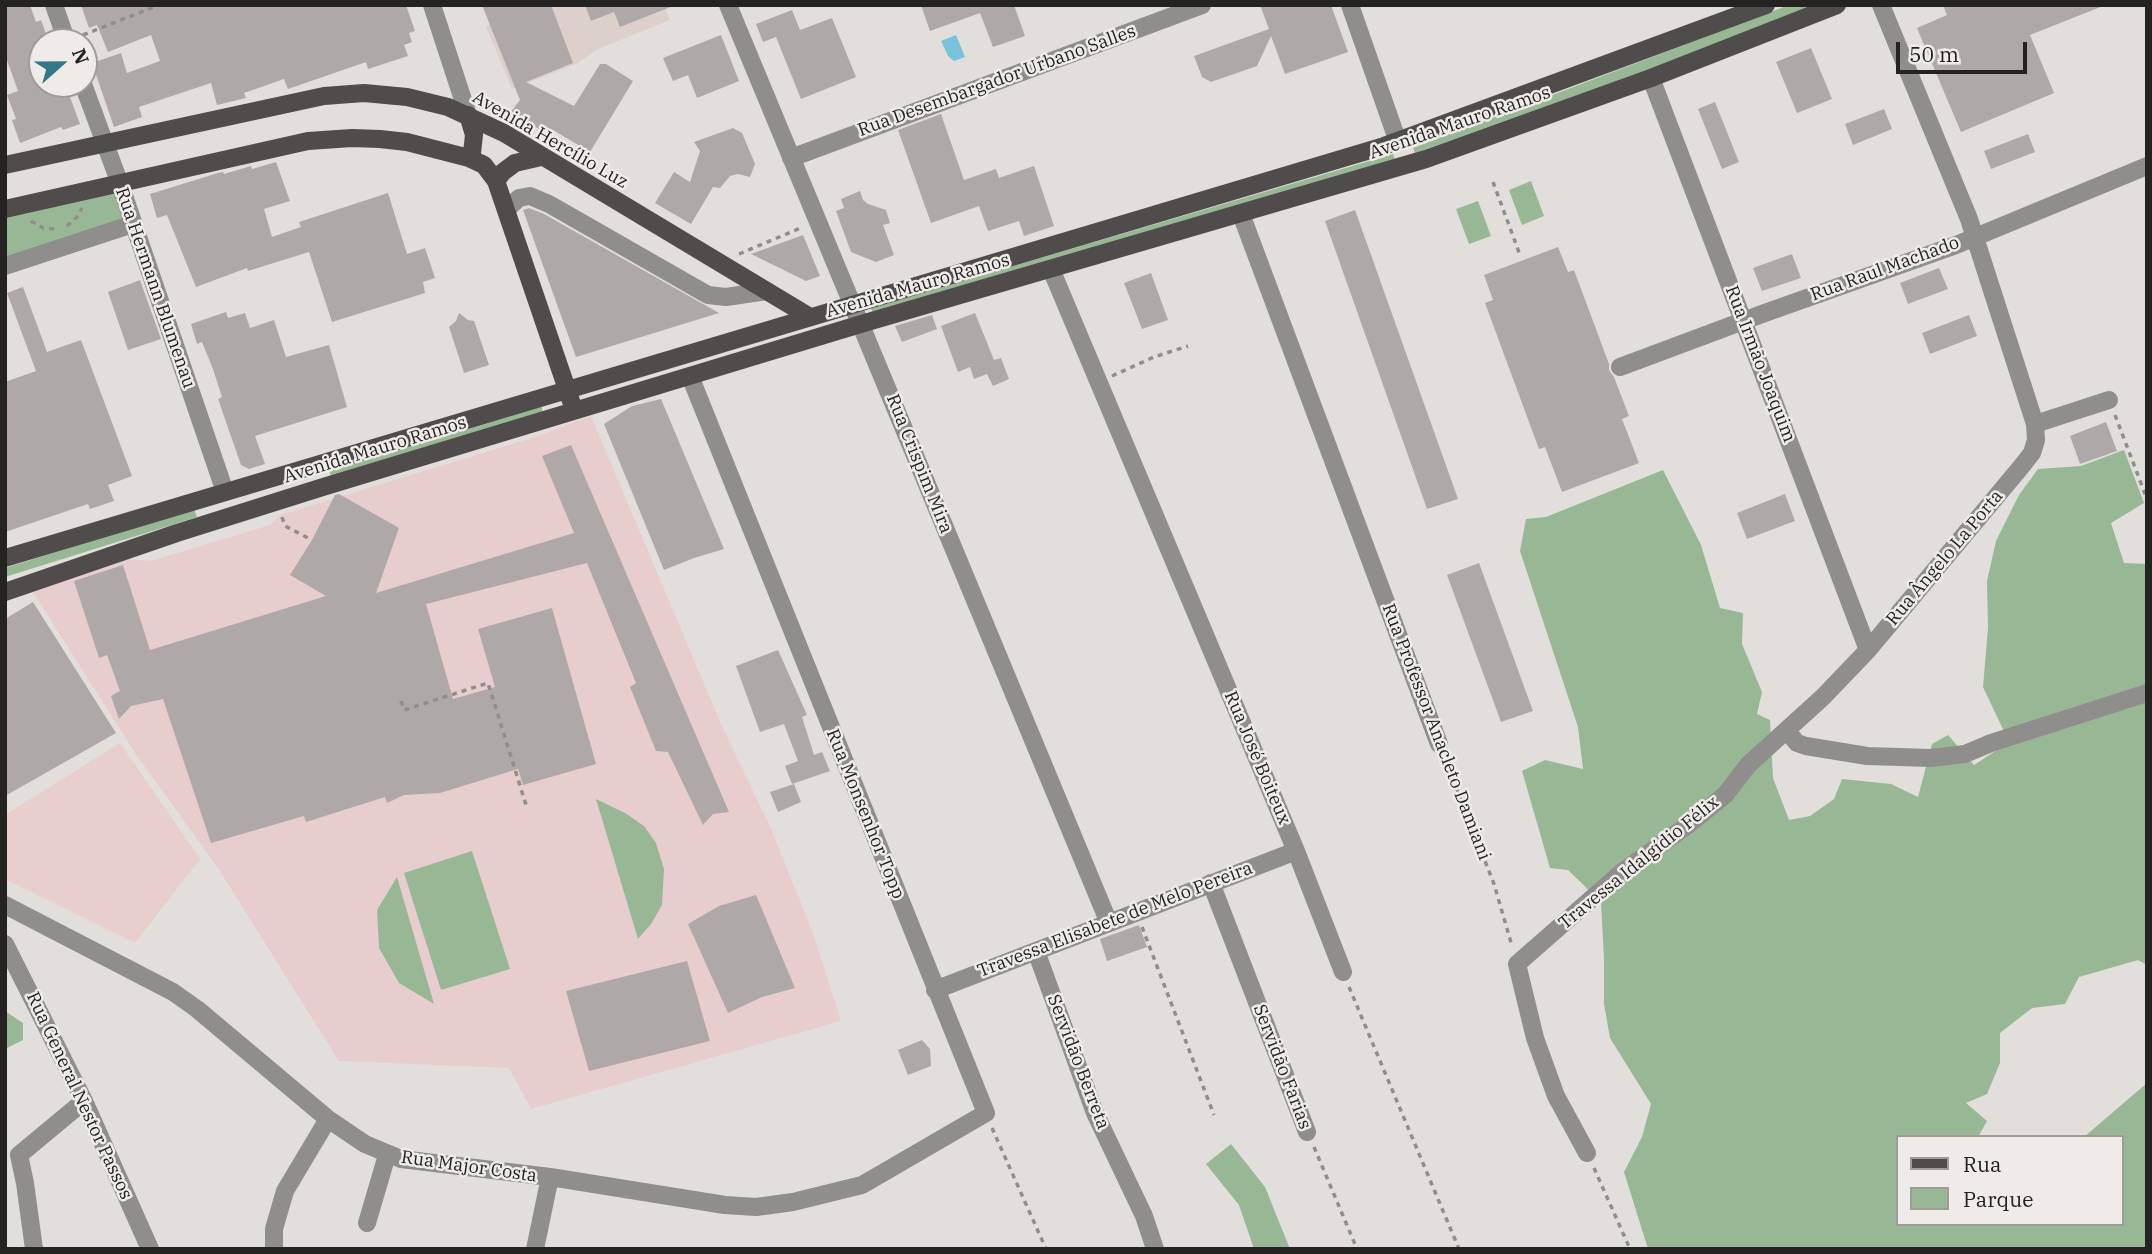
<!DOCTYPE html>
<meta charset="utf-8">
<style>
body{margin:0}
#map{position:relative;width:2152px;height:1254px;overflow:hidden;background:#e2dedc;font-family:"IBM Plex Serif",serif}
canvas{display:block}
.frame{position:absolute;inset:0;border:7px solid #242322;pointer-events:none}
.legend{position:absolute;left:1896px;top:1135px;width:228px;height:91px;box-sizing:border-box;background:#efebe9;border:2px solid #9e9b99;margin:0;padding:9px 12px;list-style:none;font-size:21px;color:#242322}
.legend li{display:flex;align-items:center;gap:14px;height:35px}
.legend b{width:35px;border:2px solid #9e9b99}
.north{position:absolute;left:28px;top:28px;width:70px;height:70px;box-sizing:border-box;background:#efebe9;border:2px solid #9e9b99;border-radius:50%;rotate:69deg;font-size:19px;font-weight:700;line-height:28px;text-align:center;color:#242322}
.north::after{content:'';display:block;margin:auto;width:24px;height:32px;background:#347887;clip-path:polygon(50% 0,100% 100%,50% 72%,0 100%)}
.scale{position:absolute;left:1896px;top:42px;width:131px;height:32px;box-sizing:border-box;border:4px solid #242322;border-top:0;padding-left:9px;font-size:21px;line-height:24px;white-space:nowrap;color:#242322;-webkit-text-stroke:5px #efebe9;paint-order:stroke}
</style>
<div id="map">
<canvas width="2152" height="1254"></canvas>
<div class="frame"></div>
<ul class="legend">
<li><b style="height:9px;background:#4f4c4b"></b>Rua</li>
<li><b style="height:19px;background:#98b895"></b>Parque</li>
</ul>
<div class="north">N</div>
<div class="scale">50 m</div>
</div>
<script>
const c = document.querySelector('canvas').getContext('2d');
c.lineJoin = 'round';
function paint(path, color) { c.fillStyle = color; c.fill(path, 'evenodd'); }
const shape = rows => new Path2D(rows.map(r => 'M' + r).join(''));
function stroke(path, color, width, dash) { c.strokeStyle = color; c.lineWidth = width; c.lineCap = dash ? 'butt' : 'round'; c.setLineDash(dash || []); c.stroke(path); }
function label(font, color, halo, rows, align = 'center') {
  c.font = font + ' "IBM Plex Serif",serif'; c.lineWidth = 5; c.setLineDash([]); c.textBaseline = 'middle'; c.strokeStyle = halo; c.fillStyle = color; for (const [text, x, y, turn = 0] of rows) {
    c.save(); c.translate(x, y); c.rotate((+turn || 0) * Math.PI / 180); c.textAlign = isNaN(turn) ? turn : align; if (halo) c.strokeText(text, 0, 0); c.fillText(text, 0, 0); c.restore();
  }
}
paint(shape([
 [538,5,664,5,670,20,598,49,576,64,512,89,486,26]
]), '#ddd0cc');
paint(shape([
 [591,416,721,724,772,831,813,933,841,1021,531,1109,509,1068,339,1061,218,868,135,753,33,592,127,559,151,561,270,525,280,515,535,437]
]), '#e8cdcf');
paint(shape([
 [120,743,200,859,135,943,5,879,5,815]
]), '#e8cecc');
paint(shape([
 [1789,5,1813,5,1649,70,1415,153,1413,148],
 [1393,154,1395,160,873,314,871,308],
 [1531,181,1544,216,1522,225,1509,190],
 [113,190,124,221,5,259,5,215],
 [1478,201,1491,236,1469,244,1456,209],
 [541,404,543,413,331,477,329,468],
 [2124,450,2144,503,2111,523,2124,563,2147,564,2147,965,2138,960,2079,977,2065,1004,2032,1008,2000,1033,2000,1063,1987,1094,1966,1103,1987,1121,1978,1137,1898,1137,1898,1224,2122,1224,2122,1137,2084,1137,2147,1083,2147,1249,1648,1249,1624,1172,1642,1137,1651,1104,1610,1038,1604,1004,1604,959,1601,902,1568,870,1550,868,1522,771,1545,760,1583,769,1578,727,1520,551,1526,519,1546,517,1663,470,1701,545,1720,608,1743,613,1742,644,1762,692,1757,714,1770,720,1773,778,1789,820,1810,816,1834,799,1842,779,1891,784,1918,797,1932,744,1948,735,1974,765,2009,742,1983,687,1988,628,1987,581,1996,541,2019,495,2038,469,2081,466],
 [194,509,197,517,5,577,5,568],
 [596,799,625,813,644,826,656,843,664,869,662,905,651,924,638,939],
 [472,851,510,969,441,990,404,873],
 [397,877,434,1004,399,983,379,948,377,910],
 [5,1011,23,1023,23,1040,5,1049],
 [1231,1144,1265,1187,1290,1249,1254,1249,1239,1205,1206,1164]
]), '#98b895');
paint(shape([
 [956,35,965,57,954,61,948,56,941,41]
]), '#79c2db');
paint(shape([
 [5,5,30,5,36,22,41,20,49,42,42,42,42,84,65,84,80,124,63,130,61,127,20,143,12,120,16,119,7,95,18,91,5,55],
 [81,5,406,5,415,31,409,33,412,42,404,45,408,56,368,69,366,62,288,89,284,79,244,93,246,98,217,105,211,83,139,107,142,117,114,127,92,63,121,53,127,73,160,61,151,35,108,52,97,25,89,28],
 [482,5,551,5,573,63,526,82,574,106,600,64,606,64,633,81,590,152,553,130,550,135,510,113,520,100],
 [585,5,673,5,673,6,620,27,614,12,591,21],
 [921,5,1014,5,1025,36,993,47,980,13,930,31],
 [1260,5,1331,5,1348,52,1285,74,1271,36,1257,66,1211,82,1202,77,1194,56,1269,29],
 [1943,5,2103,5,2103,6,2030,35,2054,93,1961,132,1917,28,1947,15],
 [792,10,800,30,832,18,856,77,801,99,776,37,763,42,756,24],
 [721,35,739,81,697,98,688,75,673,81,663,58],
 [1811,48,1832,99,1797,113,1776,62],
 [1715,102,1739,162,1722,169,1698,109],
 [1884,109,1892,129,1853,145,1845,124],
 [941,114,964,180,996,169,999,178,1034,166,1054,226,1024,236,1019,221,988,231,979,206,931,223,898,130],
 [733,128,742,133,755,164,750,177,738,174,730,176,720,188,713,187,691,224,655,203,674,172,690,182,700,151,694,142],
 [2028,134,2035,152,1991,169,1984,151],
 [276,162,290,201,264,209,272,237,301,227,299,222,388,193,407,254,425,248,435,278,423,282,425,293,332,322,309,252,248,271,247,268,196,287,167,215,157,218,150,194,218,173,223,172,224,174,251,166,252,169],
 [860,191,863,200,868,204,886,210,890,223,883,225,894,255,876,262,851,252,836,211,844,208,841,199],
 [529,208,544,214,719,313,576,357,523,210],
 [1355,210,1458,499,1427,509,1325,221],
 [803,235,820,276,806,281,751,254],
 [1558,247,1568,272,1574,270,1609,364,1609,370,1614,377,1629,416,1622,419,1639,463,1562,492,1545,447,1539,449,1485,303,1493,300,1484,275],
 [1792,254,1801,278,1762,291,1753,268],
 [1939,268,1948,289,1908,304,1900,283],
 [1151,273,1168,320,1142,329,1124,283],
 [140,280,161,339,128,350,108,292],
 [23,287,47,352,81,340,132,476,108,485,114,501,90,509,88,504,5,532,5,382,36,371,7,293],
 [226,312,228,318,245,313,250,328,274,320,286,357,329,345,347,407,255,436,265,464,249,469,241,465,218,399,222,397,213,369,202,342,197,344,191,324],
 [459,313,468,320,474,321,489,365,464,373,449,327,456,321],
 [975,313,994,360,1001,358,1009,379,993,386,987,374,974,379,970,367,958,372,941,326],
 [932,315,937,329,902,342,895,326],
 [1969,315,1977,336,1930,354,1922,333],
 [661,399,724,549,694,558,664,570,604,424,632,406],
 [2106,422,2117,451,2080,464,2070,436],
 [571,445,729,812,713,814,703,825,668,752,656,751,630,687,636,683,587,563,426,604,453,699,495,687,478,629,552,608,596,764,523,785,518,769,440,793,404,795,387,803,385,797,306,822,304,816,211,843,163,699,131,706,119,719,111,696,120,691,107,655,99,658,74,581,123,565,150,650,326,596,290,575,312,540,335,495,339,494,399,528,376,593,574,533,542,456],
 [1785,494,1795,521,1747,539,1737,513],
 [1479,563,1533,711,1501,722,1447,575],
 [33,602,116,733,5,796,5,619],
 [778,650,807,715,802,717,814,755,822,752,830,771,792,784,785,766,798,761,784,724,760,732,736,666],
 [794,784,801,802,778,812,770,792],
 [756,895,795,988,762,997,728,1013,688,924,719,906],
 [1139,925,1147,947,1107,961,1100,939],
 [687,961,710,1041,589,1071,566,991],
 [922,1040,930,1049,931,1066,908,1075,898,1050]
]), '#aea9a8');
stroke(shape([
 [83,35,159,5],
 [1493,182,1520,255],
 [31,221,43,228,56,229],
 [67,226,77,217,82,208],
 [739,254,803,227],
 [1112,376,1154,357,1188,346],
 [2115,415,2147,499],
 [282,517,285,526,312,540],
 [401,701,404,710,488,683,527,808],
 [1445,759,1494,884,1512,946],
 [1142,927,1214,1115],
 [1349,987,1459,1249],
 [992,1128,1046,1249],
 [1314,1147,1357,1249],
 [1594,1168,1630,1249]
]), '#908e8c', 3.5, [5, 5]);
stroke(shape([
 [54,5,67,42],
 [432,5,468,115],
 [728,5,1109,923],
 [1350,5,1398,142],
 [1651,78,1868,650],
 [83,84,120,184,225,492],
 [791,158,1202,5],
 [506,210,519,198,530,196,549,204,708,295,726,297,767,291],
 [1241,214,1439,744],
 [5,266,133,224],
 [1051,269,1296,851,1343,972],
 [1620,367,1762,314,1956,245,2147,166],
 [2035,424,2109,400],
 [1787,731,1797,743,1806,746,1867,756,1931,758,1965,754,1991,743,2147,693],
 [1211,883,1307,1132],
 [5,905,173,992,197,1009,328,1119,365,1144,401,1159,550,1177,725,1205,756,1207,793,1202,862,1185,986,1113,690,376],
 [5,944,84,1101,150,1249],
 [1036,951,1095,1113,1144,1216,1155,1249],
 [935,990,1296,851],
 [1587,1153,1556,1096,1535,1038,1517,964,1622,872,1688,825,1725,795,1748,765,1823,697,1868,650,2021,467,2032,453,2036,440,2035,424,1969,219,1881,5],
 [367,1223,387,1155],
 [34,1249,25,1183,19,1155,84,1101],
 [274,1249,274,1229,285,1191,328,1119],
 [535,1249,550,1177]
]), '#8f8e8d', 18);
stroke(shape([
 [468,115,474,135,472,153,469,158],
 [5,165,324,96,364,93,407,97,448,107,504,133,810,317],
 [496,181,503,172,515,163,541,157],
 [5,209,308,141,352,138,380,139,407,142,469,158,484,165,496,181,571,401],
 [5,558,1384,146,1766,5],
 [5,592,177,533,323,487,861,324,1426,159,1651,78,1837,5]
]), '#4f4c4b', 18);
label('18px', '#242322', '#efebe9', [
 ["Rua Desembargador Urbano Salles",997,81,-20],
 ["Avenida Mauro Ramos",1460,123,-19],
 ["Avenida Hercílio Luz",550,140,30],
 ["Rua Raul Machado",1885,269,-20],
 ["Avenida Mauro Ramos",918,286,-16],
 ["Rua Hermann Blumenau",155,288,71],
 ["Rua Irmão Joaquim",1760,364,69],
 ["Avenida Mauro Ramos",375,450,-17],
 ["Rua Crispim Mira",919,464,68],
 ["Rua Ângelo La Porta",1945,558,-50],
 ["Rua Professor Anacleto Damiani",1436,732,69],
 ["Rua José Boiteux",1257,758,67],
 ["Rua Monsenhor Topp",865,814,68],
 ["Travessa Idalgídio Félix",1639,863,-39],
 ["Travessa Elisabete de Melo Pereira",1115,920,-21],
 ["Servidão Berreta",1078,1062,69],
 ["Servidão Farias",1282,1067,69],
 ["Rua General Nestor Passos",79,1096,65],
 ["Rua Major Costa",469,1167,8]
]);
</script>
